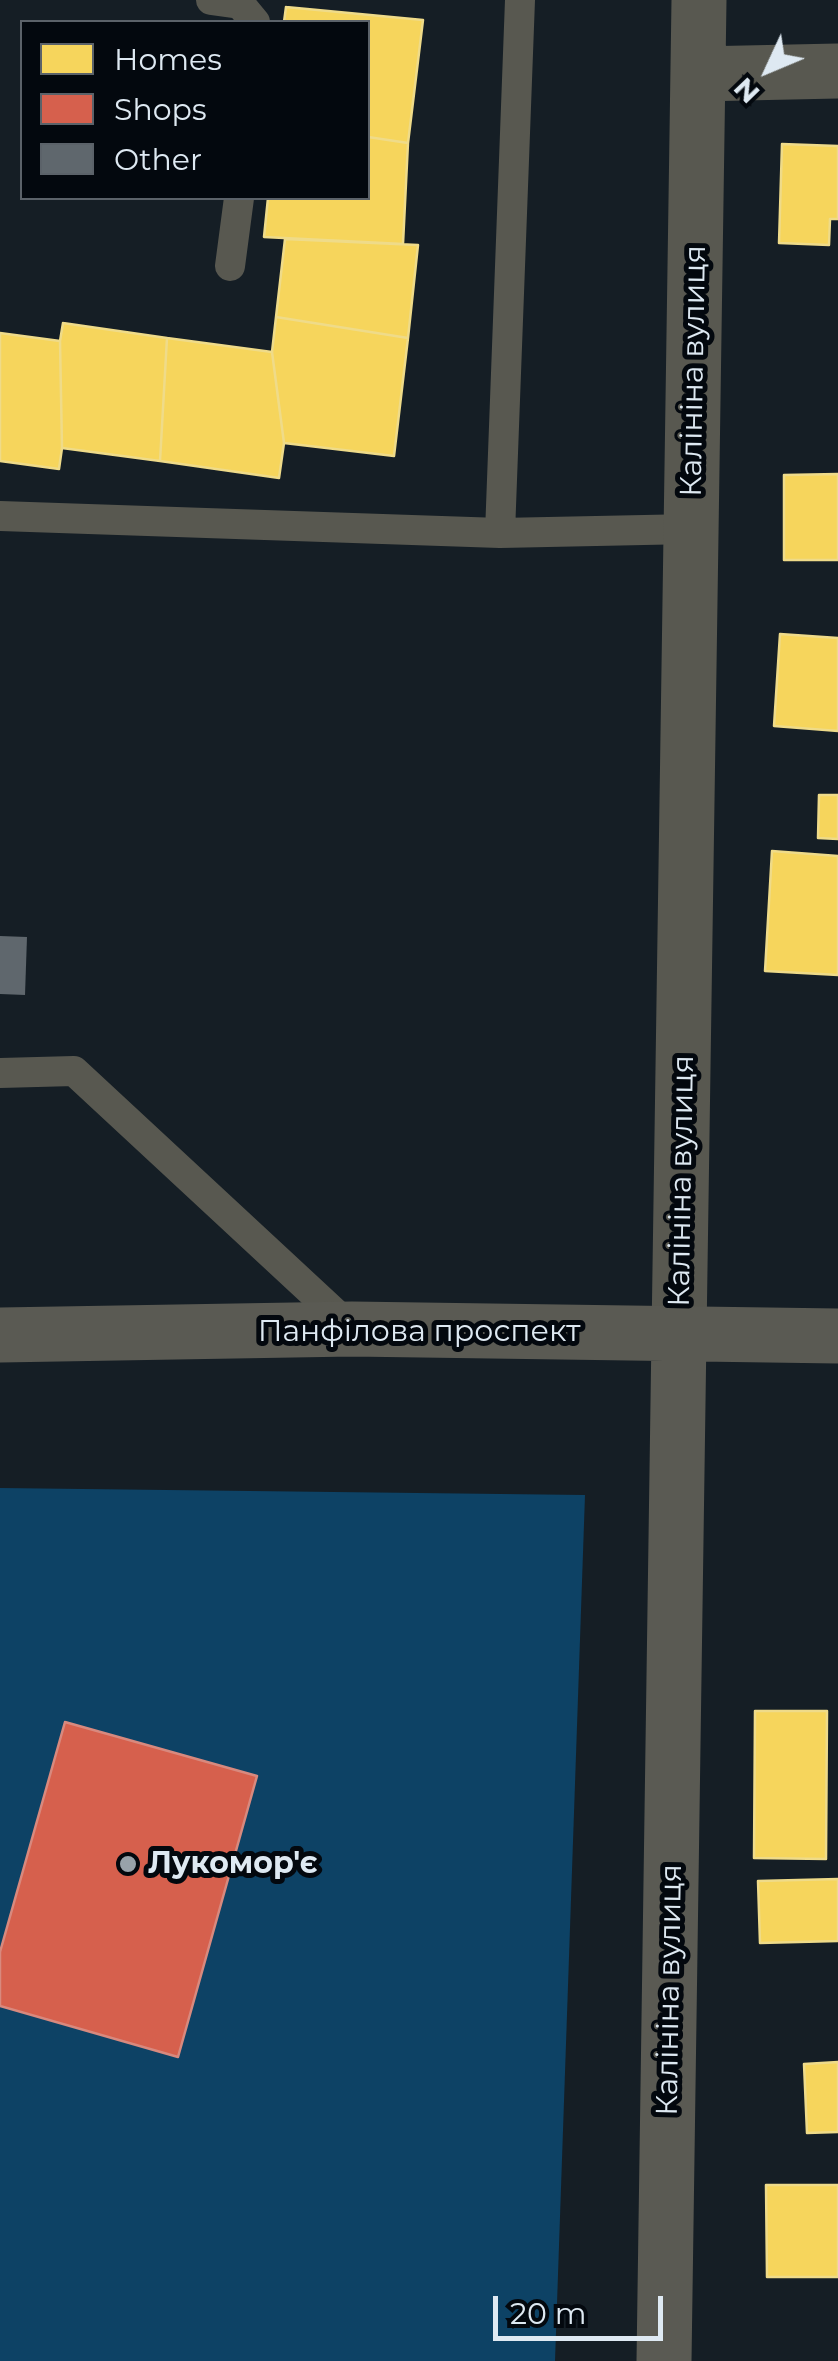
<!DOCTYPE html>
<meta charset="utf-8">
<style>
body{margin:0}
#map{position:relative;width:838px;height:2361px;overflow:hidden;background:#151e25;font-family:Montserrat,sans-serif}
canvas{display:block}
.legend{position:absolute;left:20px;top:20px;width:350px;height:180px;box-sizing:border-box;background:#03080e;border:2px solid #5b6269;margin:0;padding:12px 18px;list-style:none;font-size:30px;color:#dee9f2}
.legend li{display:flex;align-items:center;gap:20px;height:50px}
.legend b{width:50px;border:2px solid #5b6269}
.north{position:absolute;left:718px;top:20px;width:100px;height:100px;-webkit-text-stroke:8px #03080e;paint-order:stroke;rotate:226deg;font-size:28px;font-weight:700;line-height:40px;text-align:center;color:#dee9f2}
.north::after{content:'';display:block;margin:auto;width:35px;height:45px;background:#dee9f2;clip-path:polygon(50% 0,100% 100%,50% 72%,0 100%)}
.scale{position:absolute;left:493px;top:2296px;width:170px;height:45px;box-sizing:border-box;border:5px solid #dee9f2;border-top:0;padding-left:12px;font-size:30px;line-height:35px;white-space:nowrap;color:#dee9f2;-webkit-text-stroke:8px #03080e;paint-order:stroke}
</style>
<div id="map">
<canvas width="838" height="2361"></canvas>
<ul class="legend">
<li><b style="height:28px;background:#f6d55c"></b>Homes</li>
<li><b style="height:28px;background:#d6604d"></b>Shops</li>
<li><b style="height:28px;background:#5f676d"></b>Other</li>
</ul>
<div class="north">N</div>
<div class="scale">20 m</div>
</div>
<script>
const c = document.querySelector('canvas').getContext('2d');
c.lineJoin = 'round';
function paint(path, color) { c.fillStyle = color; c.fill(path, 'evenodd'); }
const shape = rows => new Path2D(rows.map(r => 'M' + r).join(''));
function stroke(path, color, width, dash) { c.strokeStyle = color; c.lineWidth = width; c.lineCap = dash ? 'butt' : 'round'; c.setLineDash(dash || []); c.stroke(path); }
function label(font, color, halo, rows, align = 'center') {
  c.font = font + ' Montserrat,sans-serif'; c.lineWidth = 10; c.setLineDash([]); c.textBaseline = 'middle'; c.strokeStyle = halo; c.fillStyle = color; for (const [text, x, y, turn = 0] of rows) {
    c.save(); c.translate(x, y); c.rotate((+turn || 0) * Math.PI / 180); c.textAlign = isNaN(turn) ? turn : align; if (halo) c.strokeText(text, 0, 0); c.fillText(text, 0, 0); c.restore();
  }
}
paint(shape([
 [0,1488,585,1495,555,2361,0,2361]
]), '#0d4265');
const homes = shape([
 [286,7,423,20,408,143,368,137,368,22,284,22,286,7],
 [368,137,408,143,403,244,264,237,268,198,368,198,368,137],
 [782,144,838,146,838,219,830,219,829,245,779,243,782,144],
 [285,239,418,245,408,338,276,317,285,239],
 [276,317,408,338,394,456,284,443,272,352,276,317],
 [63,323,167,338,160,461,62,448,60,341,63,323],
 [0,333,60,341,62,448,59,469,0,461,0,333],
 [167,338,272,352,284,443,279,478,160,461,167,338],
 [838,474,838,560,784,560,784,475,838,474],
 [780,634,838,638,838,731,774,726,780,634],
 [819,795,838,795,838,839,818,838,819,795],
 [772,851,838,856,838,975,765,971,772,851],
 [755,1711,827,1711,826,1859,754,1858,755,1711],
 [838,1879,838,1941,760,1943,758,1881,838,1879],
 [838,2062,838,2132,807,2133,804,2064,838,2062],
 [766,2185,838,2185,838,2277,767,2277,766,2185]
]);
paint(homes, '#f6d55c');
stroke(homes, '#efdb89', 2.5);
const shops = shape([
 [65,1722,257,1776,178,2057,0,2006,0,1952,65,1722]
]);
paint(shops, '#d6604d');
stroke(shops, '#d8897e', 2.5);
paint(shape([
 [0,936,27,937,25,995,0,994]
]), '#5f676d');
stroke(shape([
 [211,0,240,4,255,22],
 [230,266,239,198],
 [0,516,500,533,520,0],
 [500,533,692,529],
 [0,1073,74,1071,352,1329]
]), '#585850', 30);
stroke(shape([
 [698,74,838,71],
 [679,1334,699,0]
]), '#585850', 55);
stroke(shape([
 [0,1335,352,1329,838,1336],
 [664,2361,679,1334]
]), '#5a5a53', 55);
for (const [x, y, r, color] of [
 [128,1864,10,"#98a2aa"]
]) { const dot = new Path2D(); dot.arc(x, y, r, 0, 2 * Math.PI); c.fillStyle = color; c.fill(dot); stroke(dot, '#03080e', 4); }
label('30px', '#dee9f2', '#03080e', [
 ["Калініна вулиця",694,371,-89],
 ["Калініна вулиця",682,1181,-89],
 ["Панфілова проспект",419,1332],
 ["Калініна вулиця",670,1990,-89]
]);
label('bold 30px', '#dee9f2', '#03080e', [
 ["Лукомор'є",148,1864]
], 'left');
</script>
